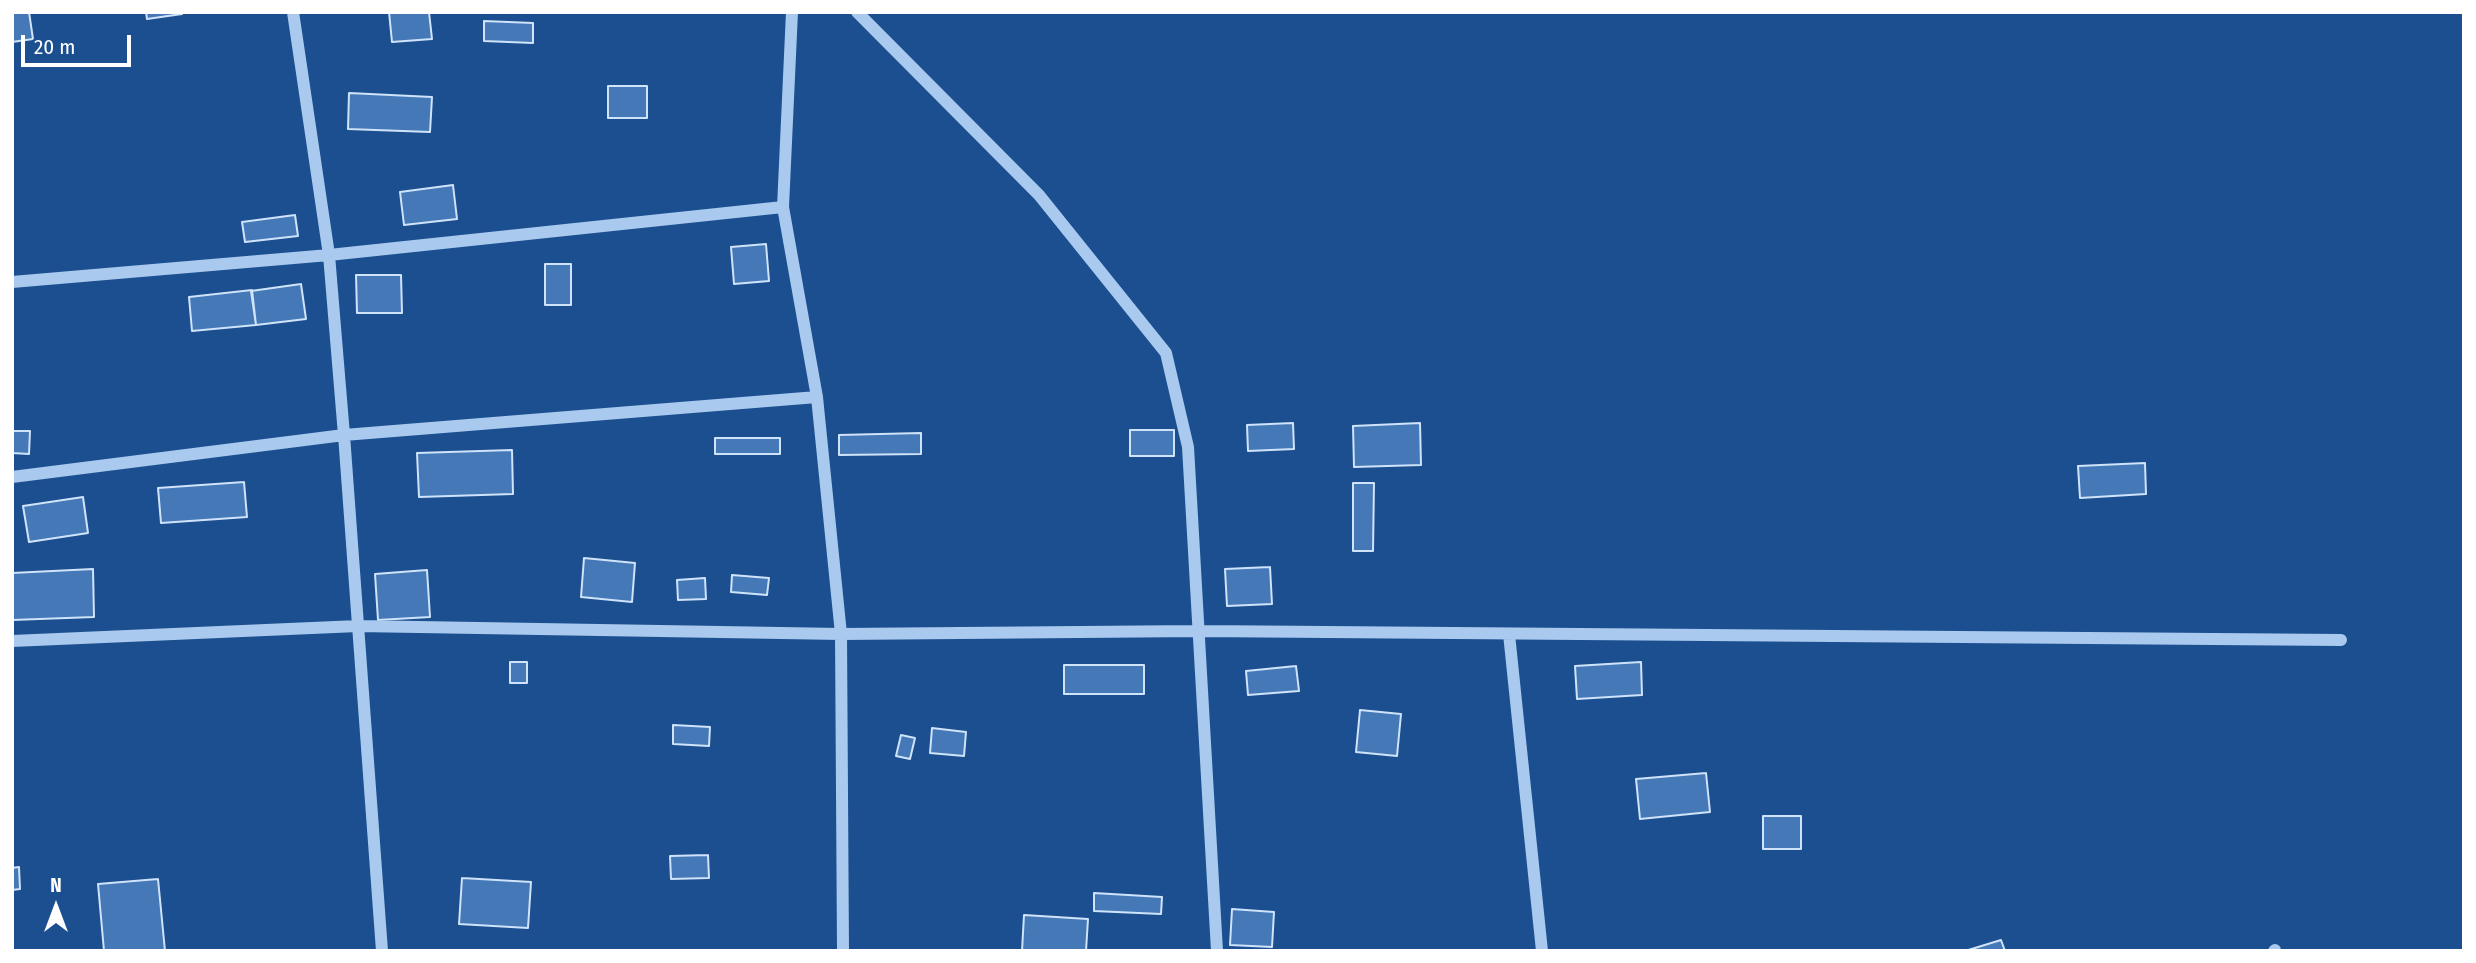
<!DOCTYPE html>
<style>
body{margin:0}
#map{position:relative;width:2476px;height:963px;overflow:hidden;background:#1b4f8f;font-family:"Fira Sans Condensed",sans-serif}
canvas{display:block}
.frame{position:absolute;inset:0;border:14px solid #fff;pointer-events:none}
.north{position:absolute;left:21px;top:872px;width:70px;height:70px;-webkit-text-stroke:5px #1b4f8f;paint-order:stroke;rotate:0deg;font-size:19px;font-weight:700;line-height:28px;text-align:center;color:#fff}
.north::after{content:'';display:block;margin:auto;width:24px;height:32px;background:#fff;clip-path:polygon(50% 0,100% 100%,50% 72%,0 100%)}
.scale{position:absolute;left:21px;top:35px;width:110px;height:32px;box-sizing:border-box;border:4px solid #fff;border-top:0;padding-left:9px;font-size:21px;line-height:24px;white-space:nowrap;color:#fff;-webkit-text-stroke:5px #1b4f8f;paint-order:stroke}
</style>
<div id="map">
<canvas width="2476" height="963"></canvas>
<div class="frame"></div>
<div class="north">N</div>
<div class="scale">20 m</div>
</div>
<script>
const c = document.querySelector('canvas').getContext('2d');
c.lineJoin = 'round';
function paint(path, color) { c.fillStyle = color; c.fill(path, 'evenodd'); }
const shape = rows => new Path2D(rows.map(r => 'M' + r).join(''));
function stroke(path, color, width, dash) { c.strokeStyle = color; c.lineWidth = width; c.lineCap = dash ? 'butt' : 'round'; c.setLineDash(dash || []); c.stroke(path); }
const building = shape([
 [12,12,29,12,33,39,12,42,12,12],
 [146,12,182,12,182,14,147,19,146,12],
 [389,12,429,12,432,39,392,42,389,12],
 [484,21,533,23,533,43,484,41,484,21],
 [608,86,647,86,647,118,608,118,608,86],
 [349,93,432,97,430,132,348,129,349,93],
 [453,185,457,219,404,225,400,192,453,185],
 [295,215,298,236,245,242,242,222,295,215],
 [766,244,769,281,734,284,731,247,766,244],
 [545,264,571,264,571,305,545,305,545,264],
 [356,275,401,275,402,313,357,313,356,275],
 [301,284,306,319,256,325,251,291,301,284],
 [252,290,256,325,192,331,189,297,252,290],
 [1293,423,1294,449,1248,451,1247,425,1293,423],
 [1420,423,1421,465,1354,467,1353,426,1420,423],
 [1130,430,1174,430,1174,456,1130,456,1130,430],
 [12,431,30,431,29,454,12,453,12,431],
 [921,433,921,454,839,455,839,435,921,433],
 [715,438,780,438,780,454,715,454,715,438],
 [512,450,513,494,419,497,417,453,512,450],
 [2145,463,2146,494,2080,498,2078,466,2145,463],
 [244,482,247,517,161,523,158,488,244,482],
 [1353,483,1374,483,1373,551,1353,551,1353,483],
 [83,497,88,533,29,542,23,506,83,497],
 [584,558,635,563,632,602,581,597,584,558],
 [1270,567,1272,604,1227,606,1225,569,1270,567],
 [93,569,94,617,12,620,12,573,93,569],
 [427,570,430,617,378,620,375,574,427,570],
 [732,575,769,578,767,595,731,592,732,575],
 [705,578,706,599,678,600,677,580,705,578],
 [510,662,527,662,527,683,510,683,510,662],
 [1641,662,1642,695,1577,699,1575,666,1641,662],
 [1064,665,1144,665,1144,694,1064,694,1064,665],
 [1296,666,1299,691,1248,695,1246,671,1296,666],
 [1360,710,1401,714,1397,756,1356,752,1360,710],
 [673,725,710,727,709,746,673,744,673,725],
 [932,728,966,732,964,756,930,753,932,728],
 [901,735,915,738,910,759,896,756,901,735],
 [1706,773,1710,812,1640,819,1636,779,1706,773],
 [1763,816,1801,816,1801,849,1763,849,1763,816],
 [708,855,709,878,671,879,670,856,708,855],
 [19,867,20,889,12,890,12,868,19,867],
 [462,878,531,882,528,928,459,924,462,878],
 [158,879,165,951,104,951,98,884,158,879],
 [1094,893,1162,897,1161,914,1094,911,1094,893],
 [1232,909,1274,912,1272,947,1230,945,1232,909],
 [1024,915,1088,919,1086,951,1022,951,1024,915],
 [2001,940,2005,951,1965,951,2001,940]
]);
paint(building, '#4478b7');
stroke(building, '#cfe3fa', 2);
stroke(shape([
 [293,12,329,255,344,435,382,951],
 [792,12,783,207,817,397,841,634,843,951],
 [857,12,1039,195,1166,353,1188,447,1217,951],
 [12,282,329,255,783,207],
 [12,477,344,435,817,397],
 [1509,634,1542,951],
 [12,641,358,626,841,634,1199,631,2341,640],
 [2274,951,2275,950]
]), '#a9c9ee', 12);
</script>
